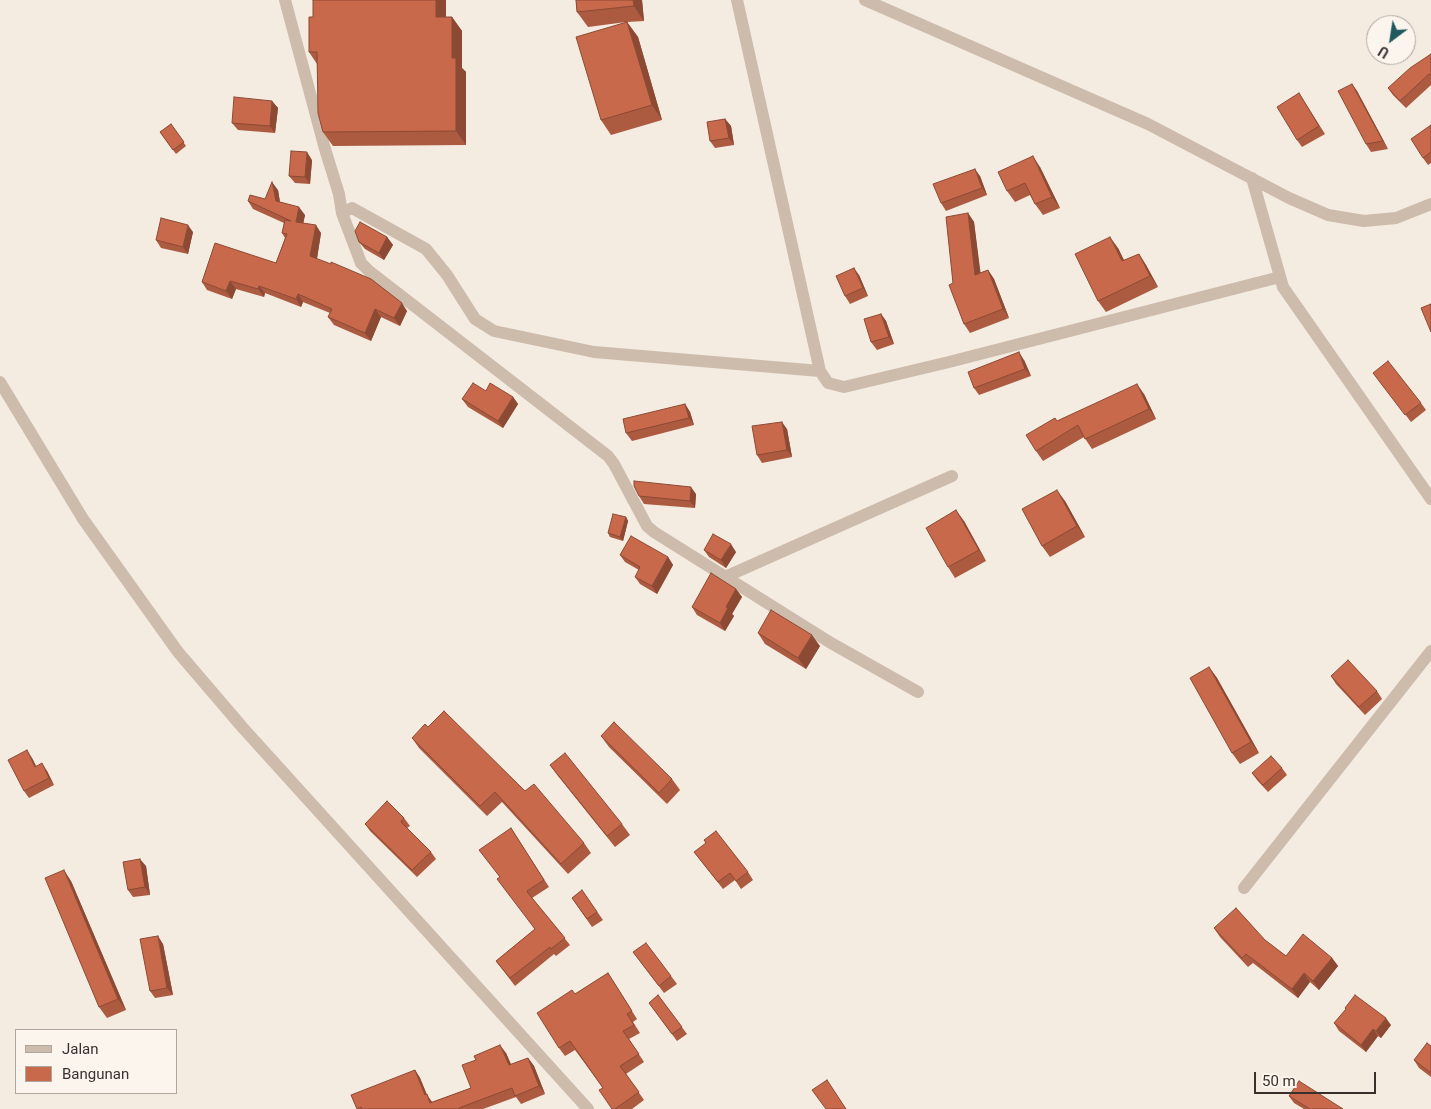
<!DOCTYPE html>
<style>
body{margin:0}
#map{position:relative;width:1431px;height:1109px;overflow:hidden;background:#f4ebe1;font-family:Roboto,sans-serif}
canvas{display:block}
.legend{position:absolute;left:15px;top:1029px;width:162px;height:65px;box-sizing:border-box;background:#fbf5ee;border:1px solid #aea6a0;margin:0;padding:6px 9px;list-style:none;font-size:15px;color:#3b302b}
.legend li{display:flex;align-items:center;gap:10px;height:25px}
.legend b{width:25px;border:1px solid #aea6a0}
.north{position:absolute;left:1366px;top:15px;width:50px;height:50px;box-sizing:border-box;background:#fbf5ee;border:1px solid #aea6a0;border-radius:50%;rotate:211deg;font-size:14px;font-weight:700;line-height:20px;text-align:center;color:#3b302b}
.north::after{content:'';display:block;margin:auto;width:18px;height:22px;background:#1f5a5e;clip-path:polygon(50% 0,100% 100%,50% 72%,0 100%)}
.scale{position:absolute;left:1254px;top:1072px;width:122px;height:22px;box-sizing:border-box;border:2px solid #3b302b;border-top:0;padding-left:6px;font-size:15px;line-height:18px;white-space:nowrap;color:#3b302b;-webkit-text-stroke:4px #fbf5ee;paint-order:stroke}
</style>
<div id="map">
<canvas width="1431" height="1109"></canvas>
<ul class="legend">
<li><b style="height:6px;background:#cdbbac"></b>Jalan</li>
<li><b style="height:14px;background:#c8694b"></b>Bangunan</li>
</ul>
<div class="north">U</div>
<div class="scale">50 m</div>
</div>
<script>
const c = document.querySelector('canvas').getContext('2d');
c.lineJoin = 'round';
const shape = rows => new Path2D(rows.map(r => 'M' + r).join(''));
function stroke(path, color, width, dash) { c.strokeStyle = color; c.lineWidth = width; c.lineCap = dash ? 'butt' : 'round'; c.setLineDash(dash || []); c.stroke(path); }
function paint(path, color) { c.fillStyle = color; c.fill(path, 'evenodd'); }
stroke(shape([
 [285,0,325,149,339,194,342,213,361,263,369,271,608,456,614,464,647,526,654,532,831,643,918,692],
 [737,0,820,371,828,383,844,387,949,362,1280,277],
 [865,0,1148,124,1289,198,1328,215,1364,221,1396,218,1431,204],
 [1252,178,1283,287,1431,499],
 [342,213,352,208,426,249,447,275,475,319,494,331,594,352,820,371],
 [0,382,83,519,178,652,243,728,588,1109],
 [725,577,952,476],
 [1244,888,1431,651]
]), '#cdbbac', 12);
paint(shape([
 [313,0,446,0,446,17,452,17,462,31,462,68,466,72,466,145,333,146,323,132,317,64,309,52,313,17],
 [576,0,642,0,644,21,627,22,638,37,662,120,611,135,601,120,626,22,588,27,577,12],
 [1431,54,1431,85,1406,108,1393,95,1388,88],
 [1352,84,1357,91,1388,149,1371,152,1366,144],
 [1299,93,1325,134,1302,147,1297,140],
 [272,101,278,108,275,133,238,130,232,123],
 [725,119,731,126,734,145,715,148,710,141],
 [171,124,186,146,176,154,160,132],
 [1431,125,1431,163,1428,165,1423,158],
 [312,160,310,184,295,183,289,176],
 [1040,167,1060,208,1043,215,1035,204,1030,195,1015,202,1007,191],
 [980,176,987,195,946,211,941,203],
 [278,190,280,202,305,215,303,223,321,233,317,259,407,311,400,326,381,317,371,341,334,325,328,317,330,313,303,302,301,307,265,293,264,297,236,289,232,299,207,290,202,282,276,263,285,238,282,233,284,223,253,209,248,201,265,199],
 [968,213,974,222,980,273,988,270,994,279,1009,318,970,333,964,324,953,283],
 [193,232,188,254,161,248,156,240],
 [387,237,393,245,384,260,365,249,359,242],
 [1118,248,1124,261,1139,254,1146,265,1158,287,1106,312,1098,301],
 [859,275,868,296,850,304,845,296],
 [881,314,886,321,894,344,877,350,871,342],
 [1024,360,1031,376,979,395,974,388],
 [1379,380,1421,403,1426,410,1411,422],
 [486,391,513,397,518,404,503,428,468,407,462,399],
 [1144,394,1156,419,1092,449,1084,437,1043,461,1036,451,1057,421],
 [685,404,690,412,694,425,632,441,626,433],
 [787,429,792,457,762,463,757,455],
 [696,494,695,508,644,504,639,496],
 [1065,501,1085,537,1050,557,1042,546],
 [626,517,628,521,623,541,610,537,608,533],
 [964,521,986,561,955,578,948,567],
 [704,550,736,552,726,568,709,557],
 [620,555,668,557,673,565,657,594,640,584,635,577,639,570,625,562],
 [736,589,742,597,732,614,734,616,725,631,697,615,692,607],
 [758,633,820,646,806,669,765,644],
 [1209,667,1217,678,1259,753,1240,764,1232,753],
 [1331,676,1377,691,1382,699,1365,715,1336,684],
 [428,727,525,791,584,843,591,853,568,874,502,802,487,816,419,748,412,738],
 [601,736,672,779,680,790,667,804,609,747],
 [32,758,36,766,47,771,54,785,29,798,24,791],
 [550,765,622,824,630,835,615,847,558,776],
 [1282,768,1287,775,1268,792,1257,780,1252,773],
 [404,818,410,826,407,828,431,852,436,859,417,877,370,831,365,824],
 [511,828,549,887,532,898,570,945,556,956,554,954,515,986,496,961,535,929,499,877],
 [694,852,748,872,753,880,741,889,735,880,723,889],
 [146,866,150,895,133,897,128,890],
 [71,881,126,1010,107,1018,99,1007],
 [582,890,603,920,592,927,572,898],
 [1214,928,1265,940,1286,956,1332,958,1338,966,1319,990,1310,982,1298,998,1253,963,1248,967,1220,937],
 [163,944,173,995,155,998,150,991],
 [633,952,671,976,677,984,664,993],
 [608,973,637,1019,633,1022,640,1033,629,1039,644,1062,626,1074,644,1100,632,1109,612,1109,603,1088,575,1050,565,1056,559,1048,575,994],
 [658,995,687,1034,677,1041,649,1003],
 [1334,1023,1391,1025,1381,1038,1378,1036,1366,1052,1339,1031],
 [1431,1046,1431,1077,1419,1068,1414,1060],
 [506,1053,511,1065,528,1058,534,1066,545,1094,521,1104,516,1097,483,1109,357,1109,415,1070,420,1078,427,1095,432,1102,471,1088],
 [1289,1096,1343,1109,1304,1109,1294,1103]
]), '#ac5a40');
paint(shape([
 [436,0,446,0,446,31,436,17],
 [633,0,642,0,644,21,634,6],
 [452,17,462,31,462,68,466,72,466,145,456,131,452,58],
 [627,22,638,37,662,120,652,105],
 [1352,84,1357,91,1388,149,1383,141],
 [272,101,278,108,275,133,270,126],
 [725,119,731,126,734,145,729,138],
 [307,152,312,160,310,184,305,177],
 [1033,156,1040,167,1060,208,1052,197],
 [975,169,980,176,987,195,982,188],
 [272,182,278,190,281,209,276,201],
 [299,207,305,215,302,230,296,222],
 [968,213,974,222,982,284,975,275],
 [188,225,193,232,188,254,183,247],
 [316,225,321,233,316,264,310,256],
 [387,237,393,245,384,260,379,253],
 [1110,237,1118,248,1130,272,1122,261],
 [1139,254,1146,265,1158,287,1150,276],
 [854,268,859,275,868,296,863,288],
 [988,270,994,279,1009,318,1003,309],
 [230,281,236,289,232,299,226,291],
 [259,286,265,293,264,297,258,289],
 [298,294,303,302,301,307,296,299],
 [402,303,407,311,400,326,394,318],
 [375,309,381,317,371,341,365,333],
 [881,314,886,321,894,344,889,337],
 [1019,352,1024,360,1031,376,1025,369],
 [1137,384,1144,394,1156,419,1149,409],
 [513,397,518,404,503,428,498,421],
 [685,404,690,412,694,425,689,418],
 [782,422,787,429,792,457,787,450],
 [691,487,696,494,695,508,690,501],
 [1057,490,1065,501,1085,537,1077,526],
 [956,510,964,521,986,561,979,550],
 [626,517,628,521,623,541,620,537],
 [731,544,736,552,726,568,721,560],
 [668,557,673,565,657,594,652,586],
 [736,589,742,597,732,614,734,616,725,631,720,623,726,607],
 [812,635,820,646,806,669,798,658],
 [1209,667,1217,678,1259,753,1251,742],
 [27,750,32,758,40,774,35,767],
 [42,763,47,771,54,785,49,778],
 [140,859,146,866,150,895,145,887],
 [64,870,71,881,126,1010,118,999],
 [158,936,163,944,173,995,167,988],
 [1332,958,1338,966,1319,990,1313,981],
 [1304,973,1310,982,1298,998,1292,989],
 [1386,1018,1391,1025,1381,1038,1376,1031],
 [1373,1029,1378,1036,1366,1052,1361,1045],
 [500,1045,506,1053,515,1073,509,1065],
 [528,1058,534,1066,545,1094,539,1086],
 [415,1070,420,1078,427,1095,432,1102,434,1109,425,1095]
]), '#8c4a34');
const building = shape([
 [313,0,436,0,436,17,452,17,452,58,456,58,456,131,323,132,318,113,317,52,309,52,309,17,313,17,313,0],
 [576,0,633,0,634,6,577,12,576,0],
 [627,22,652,105,601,120,576,37,627,22],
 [1431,54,1431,76,1429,74,1400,101,1388,88,1410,68,1431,54],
 [1352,84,1383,141,1366,144,1338,91,1352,84],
 [1299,93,1319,126,1297,140,1277,107,1299,93],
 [234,97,272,101,270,126,232,123,234,97],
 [725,119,729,138,710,141,707,122,725,119],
 [171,124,184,142,173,150,160,132,171,124],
 [1431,125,1431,152,1423,158,1411,139,1431,125],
 [291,151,307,152,305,177,289,176,291,151],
 [1033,156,1052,197,1035,204,1025,183,1007,191,998,172,1033,156],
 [975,169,982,188,941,203,933,184,975,169],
 [272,182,276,201,299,207,296,222,316,225,310,256,331,264,331,262,371,279,402,303,394,318,375,309,365,333,328,317,332,309,298,294,296,299,259,286,258,289,230,281,226,291,202,282,215,243,276,263,287,234,282,233,285,220,291,221,248,201,250,195,265,199,272,182],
 [968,213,975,275,988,270,1003,309,964,324,949,285,953,283,946,217,968,213],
 [161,218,188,225,183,247,156,240,161,218],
 [360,222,387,237,379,253,359,242,355,231,360,222],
 [1110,237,1122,261,1139,254,1150,276,1098,301,1075,254,1110,237],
 [854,268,863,288,845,296,836,276,854,268],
 [1431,304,1431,332,1421,308,1431,304],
 [881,314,889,337,871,342,864,319,881,314],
 [1019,352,1025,369,974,388,968,372,1019,352],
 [1388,361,1421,403,1405,415,1373,373,1388,361],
 [473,383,486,391,490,383,513,397,498,421,462,399,473,383],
 [1137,384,1149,409,1085,439,1078,425,1036,451,1026,435,1055,418,1057,421,1137,384],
 [685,404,689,418,626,433,623,419,685,404],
 [782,422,787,450,757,455,752,426,782,422],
 [634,481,691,487,690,501,639,496,634,486,634,481],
 [1057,490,1077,526,1042,546,1022,509,1057,490],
 [956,510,979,550,948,567,926,528,956,510],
 [613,514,626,517,620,537,608,533,613,514],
 [713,534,731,544,721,560,704,550,713,534],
 [631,536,668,557,652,586,635,577,640,567,620,555,631,536],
 [711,573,736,589,726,607,728,608,720,623,692,607,711,573],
 [771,610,812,635,798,658,758,633,771,610],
 [1348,660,1377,691,1359,707,1331,676,1348,660],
 [1209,667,1251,742,1232,753,1190,678,1209,667],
 [444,711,525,791,534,784,584,843,561,864,495,792,480,806,412,738,425,724,428,727,444,711],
 [614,722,672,779,659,793,601,736,614,722],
 [27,750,35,767,42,763,49,778,24,791,8,760,27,750],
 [565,753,622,824,607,836,550,765,565,753],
 [1271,756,1282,768,1263,785,1252,773,1271,756],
 [387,801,404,818,401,822,431,852,412,870,365,824,387,801],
 [511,828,544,880,527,891,528,893,565,938,551,949,550,947,510,978,496,961,535,929,497,879,500,877,479,850,511,828],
 [716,831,748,872,736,881,730,873,718,882,694,852,706,843,704,840,716,831],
 [140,859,145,887,128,890,123,862,140,859],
 [64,870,118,999,99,1007,45,878,64,870],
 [582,890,597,912,587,919,572,898,582,890],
 [1236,908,1265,940,1286,956,1303,934,1332,958,1313,981,1304,973,1292,989,1246,954,1242,958,1214,928,1236,908],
 [158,936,167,988,150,991,140,939,158,936],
 [646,943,671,976,659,986,633,952,646,943],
 [608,973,632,1011,627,1014,634,1025,623,1031,639,1054,620,1066,639,1092,615,1109,612,1109,599,1090,603,1088,570,1041,559,1048,537,1013,572,990,575,994,608,973],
 [658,995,682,1027,672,1034,649,1003,658,995],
 [1355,995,1386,1018,1376,1031,1373,1029,1361,1045,1334,1023,1346,1009,1345,1008,1355,995],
 [1427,1043,1431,1046,1431,1073,1414,1060,1427,1043],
 [500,1045,509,1065,528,1058,539,1086,515,1096,512,1088,459,1108,459,1109,362,1109,361,1107,357,1109,351,1095,415,1070,425,1095,427,1094,430,1103,471,1088,462,1065,476,1060,474,1056,500,1045],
 [827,1080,846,1109,826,1109,812,1090,827,1080],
 [1299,1081,1343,1109,1310,1109,1289,1096,1299,1081]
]);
paint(building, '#c8694b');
stroke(building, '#8c4a34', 1);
</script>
